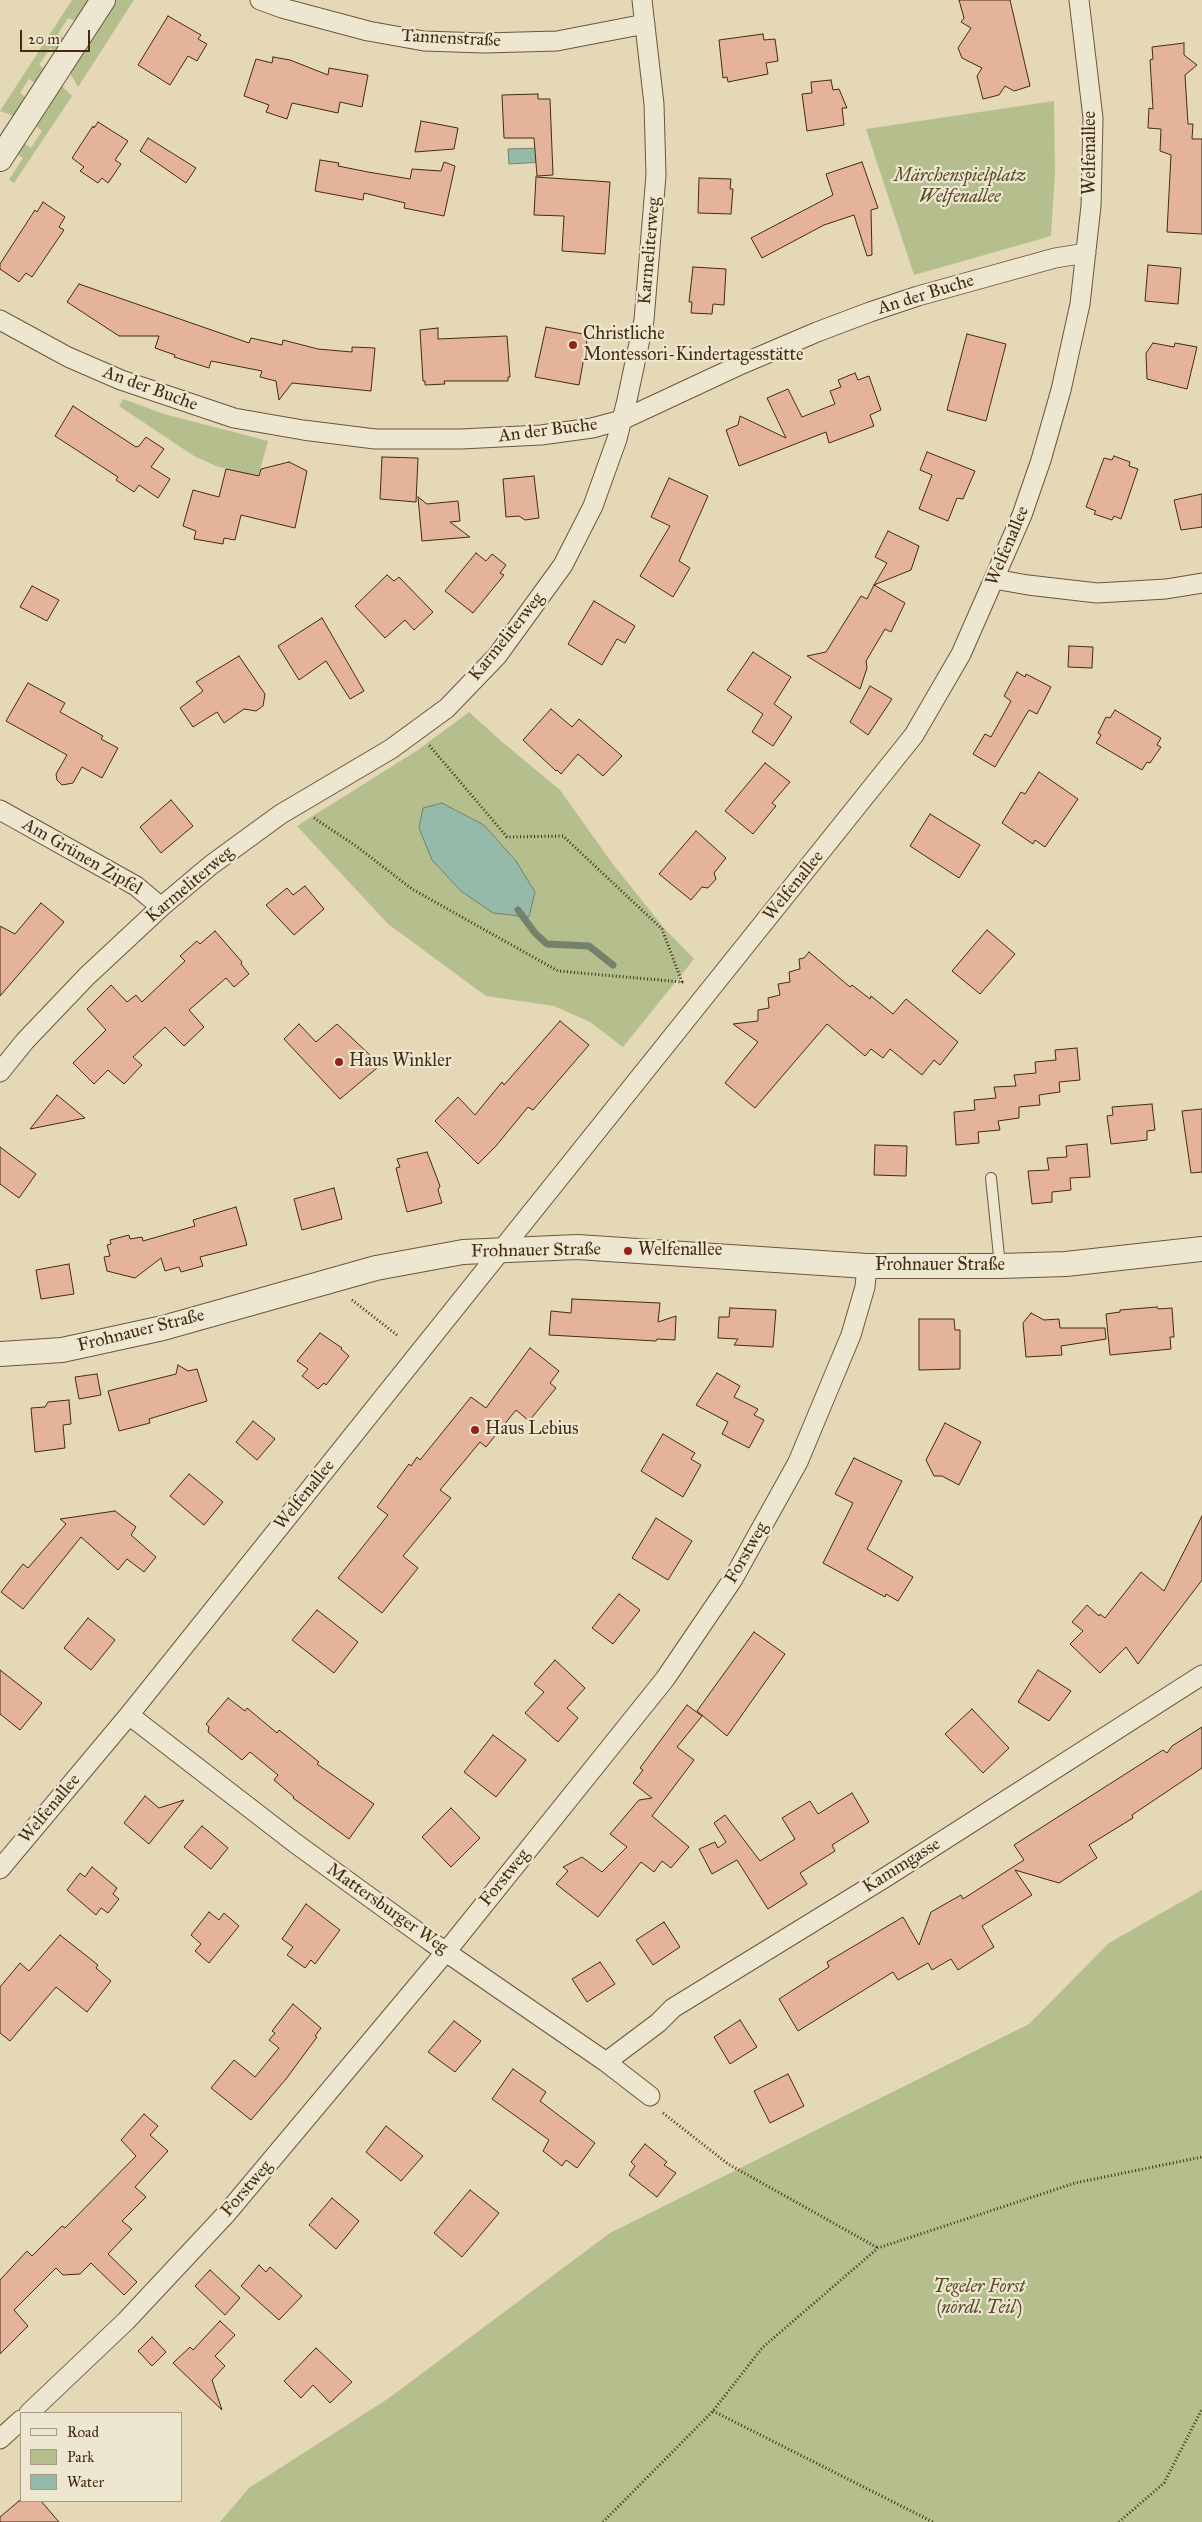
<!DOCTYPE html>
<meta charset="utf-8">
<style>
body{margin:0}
#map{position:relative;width:1202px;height:2522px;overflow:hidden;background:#e4d8b6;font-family:"IM FELL Great Primer",serif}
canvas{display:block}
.legend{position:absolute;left:20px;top:2412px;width:162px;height:90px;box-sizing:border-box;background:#ede6d0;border:1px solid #aa9b83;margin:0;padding:6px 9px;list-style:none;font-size:15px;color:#452b10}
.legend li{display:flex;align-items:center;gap:10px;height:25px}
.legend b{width:25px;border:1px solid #aa9b83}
.scale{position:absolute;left:20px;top:30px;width:70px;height:22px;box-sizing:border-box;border:2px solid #452b10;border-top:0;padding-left:6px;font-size:15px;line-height:18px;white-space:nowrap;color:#452b10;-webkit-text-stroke:4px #ede6d0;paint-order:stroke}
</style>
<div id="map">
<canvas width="1202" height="2522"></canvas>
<ul class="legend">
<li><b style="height:6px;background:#ede6d0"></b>Road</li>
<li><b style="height:14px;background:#b5be8d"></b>Park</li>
<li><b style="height:14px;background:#96baaa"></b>Water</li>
</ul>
<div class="scale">20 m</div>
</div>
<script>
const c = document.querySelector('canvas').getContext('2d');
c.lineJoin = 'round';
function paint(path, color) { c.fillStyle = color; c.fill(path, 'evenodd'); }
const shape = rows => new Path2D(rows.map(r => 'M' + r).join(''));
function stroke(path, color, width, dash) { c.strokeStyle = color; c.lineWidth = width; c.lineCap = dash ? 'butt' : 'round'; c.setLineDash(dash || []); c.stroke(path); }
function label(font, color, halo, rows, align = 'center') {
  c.font = font + ' "IM FELL Great Primer",serif'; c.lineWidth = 4.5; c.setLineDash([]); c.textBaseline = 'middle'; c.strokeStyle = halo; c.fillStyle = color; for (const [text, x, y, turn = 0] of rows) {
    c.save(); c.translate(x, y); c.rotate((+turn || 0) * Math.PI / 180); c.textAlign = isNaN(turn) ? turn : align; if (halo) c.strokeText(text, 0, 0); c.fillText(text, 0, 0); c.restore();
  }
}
paint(shape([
 [72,0,89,0,75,21,68,18,58,34,64,39,56,52,50,48,39,65,45,69,35,83,29,79,20,93,26,98,14,116,0,111],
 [117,0,134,0,78,87,70,73],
 [62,86,72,96,14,183,9,180,23,158,17,154,24,143,31,148,42,131,36,126],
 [1054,101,1055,173,1051,236,914,275,866,129],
 [123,399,164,414,268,441,258,477,216,466,194,456,119,406],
 [469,712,501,741,560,790,612,863,664,928,694,959,623,1047,590,1022,554,1006,486,996,388,924,297,826,418,750],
 [1202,1890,1202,2522,220,2522,249,2488,389,2398,610,2233,1029,2024,1109,1943]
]), '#b5be8d');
const water = shape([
 [542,148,543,162,509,164,508,149,542,148],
 [442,803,484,825,516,861,535,892,529,917,493,913,461,891,432,860,419,828,423,808,442,803]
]);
paint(water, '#96baaa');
stroke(water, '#76816c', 1);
stroke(shape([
 [518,910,535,933,547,944,589,946,613,965]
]), '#76816c', 7);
const building = shape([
 [959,0,1010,0,1030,86,1014,91,1005,86,999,95,983,99,977,76,982,68,962,58,958,48,971,28,961,22,964,18,959,0],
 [168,16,201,35,198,39,207,44,197,61,188,56,170,85,138,65,168,16],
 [763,34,764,40,775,39,778,61,766,63,768,74,728,82,727,77,723,78,719,40,763,34],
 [1184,43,1184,55,1197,65,1185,75,1188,124,1193,124,1192,139,1202,139,1202,234,1167,232,1171,155,1160,151,1161,129,1148,128,1149,108,1153,109,1150,60,1153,59,1152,47,1184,43],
 [273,57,290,60,328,75,329,68,368,75,362,107,340,102,338,113,292,103,287,119,266,112,269,105,244,96,256,59,272,63,273,57],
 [831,80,833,90,839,89,847,108,842,108,844,125,807,131,802,94,812,93,811,82,831,80],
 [538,94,538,99,550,99,553,175,537,176,534,138,504,138,502,95,538,94],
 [421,121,458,128,454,149,415,152,421,121],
 [98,122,128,141,115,160,121,164,108,183,102,178,98,183,80,171,84,167,72,158,93,126,94,128,98,122],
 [148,138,196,168,186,183,140,151,148,138],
 [320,160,339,163,338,166,368,172,410,179,412,169,441,171,444,162,455,166,444,216,404,208,405,203,364,193,363,200,315,191,320,160],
 [862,162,878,208,871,210,872,255,867,256,854,215,824,225,762,258,751,238,833,195,826,174,862,162],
 [536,177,610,182,605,254,562,251,564,216,534,215,536,177],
 [699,178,731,179,730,189,733,189,731,214,698,213,699,178],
 [43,202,65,217,59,227,64,230,32,277,26,273,19,282,0,269,0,264,35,210,37,212,43,202],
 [1148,265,1181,268,1178,304,1145,301,1148,265],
 [693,267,726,269,724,305,713,304,712,314,691,313,692,302,689,302,693,267],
 [79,284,249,343,251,338,282,345,283,340,318,349,352,352,352,347,375,348,371,391,292,383,279,400,276,381,260,377,262,371,211,361,209,368,174,357,175,355,155,348,159,336,119,336,67,302,79,284],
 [546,327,588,335,579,385,535,377,546,327],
 [438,328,438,339,507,336,510,377,508,377,508,381,444,381,445,384,425,385,425,381,423,381,420,330,438,328],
 [967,334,1006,344,986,421,947,410,967,334],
 [1153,343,1174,347,1175,343,1197,347,1187,389,1147,379,1146,353,1153,343],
 [855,373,858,380,869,376,881,410,870,415,874,426,829,443,826,432,739,466,726,430,738,425,740,416,786,438,767,398,788,389,802,417,835,404,830,391,841,387,838,380,855,373],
 [73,406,136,447,139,446,146,437,164,449,151,467,170,479,158,498,139,485,134,492,116,480,118,477,55,436,73,406],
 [927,452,975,471,963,499,957,498,948,521,919,509,932,475,920,470,927,452],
 [1114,456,1130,462,1129,466,1138,469,1121,519,1114,516,1112,520,1094,514,1096,511,1086,507,1104,458,1112,460,1114,456],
 [382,457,418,458,416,502,380,499,382,457],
 [289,462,307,471,295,528,241,515,235,540,224,538,223,544,194,539,196,531,183,526,193,490,219,497,226,469,259,476,261,469,289,462],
 [534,476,539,518,525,520,519,516,506,517,503,479,534,476],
 [669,478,708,496,679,561,690,568,673,597,640,576,670,526,651,517,669,478],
 [1202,494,1202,527,1181,530,1174,500,1202,494],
 [418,497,427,504,458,501,460,521,450,522,470,537,422,541,418,497],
 [888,531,919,546,911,570,874,585,887,563,875,557,888,531],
 [476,553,486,561,492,554,506,565,500,573,504,575,473,613,445,591,476,553],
 [387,575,394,581,399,577,433,612,414,630,405,620,385,638,355,606,387,575],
 [874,585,905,603,891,632,885,629,866,661,867,668,860,689,807,656,826,652,861,596,867,599,874,585],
 [32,586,59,600,47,621,20,607,32,586],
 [594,601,635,626,625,643,617,639,602,665,568,644,594,601],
 [322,618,364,691,350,699,326,661,299,680,278,646,322,618],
 [1069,646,1093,647,1092,668,1068,667,1069,646],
 [753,652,791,677,774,704,792,717,773,746,752,732,763,714,727,690,753,652],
 [239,656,265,694,263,706,256,711,244,709,224,723,217,712,193,727,180,708,203,691,196,682,239,656],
 [1017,672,1025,677,1026,674,1051,687,1037,714,1029,710,995,767,973,754,985,734,991,737,1011,701,1004,696,1017,672],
 [28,683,65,703,60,712,103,736,101,739,118,748,102,778,82,767,73,783,62,785,57,780,56,774,67,755,6,721,28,683],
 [870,686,892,699,868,735,850,722,870,686],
 [551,709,572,727,579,719,622,756,603,776,578,754,561,774,557,770,556,771,523,740,551,709],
 [1115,710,1161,738,1157,745,1161,747,1150,763,1147,762,1142,770,1096,743,1101,735,1098,733,1106,717,1110,718,1115,710],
 [765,763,790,782,772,803,776,806,753,834,725,811,765,763],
 [1039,772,1078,799,1045,847,1035,840,1033,844,1002,823,1021,792,1025,794,1039,772],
 [171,800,193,826,161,853,140,827,171,800],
 [930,814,980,845,959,878,910,846,930,814],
 [696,831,726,858,714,873,716,879,708,888,702,887,691,900,659,874,696,831],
 [305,886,324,909,294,935,266,905,287,888,293,895,305,886],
 [41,903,64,922,0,996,0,926,15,934,41,903],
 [987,930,1015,954,980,994,952,971,987,930],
 [215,931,242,962,241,964,249,974,234,987,226,978,189,1010,204,1027,184,1046,165,1027,133,1057,142,1065,124,1084,108,1070,94,1084,73,1063,106,1030,87,1009,111,985,127,1002,136,995,142,1002,185,961,180,956,197,941,200,944,215,931],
 [809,952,850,987,852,985,870,999,871,996,893,1014,906,999,958,1042,940,1065,934,1060,922,1075,890,1049,883,1058,871,1049,865,1056,827,1024,755,1108,725,1083,758,1042,733,1024,758,1021,758,1010,769,1008,768,998,780,995,778,984,790,982,789,972,800,969,799,959,804,958,809,952],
 [560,1021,589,1045,533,1110,528,1107,496,1146,478,1164,435,1121,458,1097,475,1115,502,1082,504,1085,560,1021],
 [299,1024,316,1042,337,1024,371,1056,377,1068,340,1099,284,1039,299,1024],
 [1077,1048,1080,1080,1059,1082,1060,1092,1039,1095,1040,1105,1019,1107,1019,1118,998,1121,1000,1130,978,1132,979,1143,956,1145,954,1112,975,1110,974,1100,996,1098,994,1087,1016,1086,1014,1075,1036,1073,1035,1062,1056,1060,1055,1050,1077,1048],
 [57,1095,85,1118,30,1129,57,1095],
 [1152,1104,1155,1130,1147,1131,1147,1140,1111,1144,1107,1116,1113,1115,1112,1107,1152,1104],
 [1202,1109,1202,1172,1191,1173,1182,1111,1202,1109],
 [1087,1144,1090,1177,1070,1178,1071,1190,1052,1192,1052,1202,1032,1204,1028,1171,1049,1170,1047,1158,1067,1157,1066,1146,1087,1144],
 [875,1145,907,1146,906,1176,874,1175,875,1145],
 [0,1147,36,1174,19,1198,0,1184,0,1147],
 [427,1152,440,1186,438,1190,442,1203,407,1212,396,1168,400,1167,397,1159,427,1152],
 [334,1188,342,1219,302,1230,294,1199,334,1188],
 [236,1207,247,1245,200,1257,203,1266,181,1272,179,1267,165,1271,161,1258,135,1278,107,1271,104,1257,110,1256,107,1245,111,1244,110,1240,129,1235,130,1239,142,1237,143,1241,195,1226,193,1220,236,1207],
 [69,1264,74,1294,41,1299,36,1270,69,1264],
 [572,1299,660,1303,658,1322,676,1316,675,1340,657,1339,656,1341,549,1335,551,1311,571,1313,572,1299],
 [1157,1307,1158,1309,1172,1308,1174,1337,1170,1337,1171,1349,1110,1355,1106,1314,1120,1312,1120,1310,1157,1307],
 [730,1308,776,1310,773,1347,734,1345,738,1339,718,1338,719,1317,729,1317,730,1308],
 [1031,1313,1044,1320,1059,1319,1060,1328,1105,1328,1106,1339,1061,1346,1062,1355,1026,1357,1023,1323,1031,1313],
 [919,1319,954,1319,955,1330,960,1330,960,1369,919,1370,919,1319],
 [320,1333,342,1348,341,1349,349,1356,326,1385,324,1383,318,1389,302,1376,308,1369,297,1361,320,1333],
 [530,1348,559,1371,550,1383,556,1388,529,1421,516,1410,486,1447,480,1442,440,1490,451,1498,403,1556,418,1568,382,1613,338,1578,388,1515,377,1507,409,1464,411,1466,417,1457,420,1460,471,1397,486,1408,530,1348],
 [178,1365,188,1371,197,1369,207,1401,149,1419,150,1423,119,1431,108,1391,176,1374,178,1365],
 [717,1373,740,1386,734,1397,758,1409,754,1415,764,1420,749,1448,722,1434,728,1422,696,1405,717,1373],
 [97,1374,101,1395,79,1399,75,1377,97,1374],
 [69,1400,71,1424,63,1425,65,1448,35,1452,31,1408,45,1407,48,1402,69,1400],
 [253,1421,275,1439,257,1460,236,1442,253,1421],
 [945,1423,981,1442,959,1485,942,1476,934,1476,926,1460,945,1423],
 [663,1434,695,1453,691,1459,701,1465,683,1497,641,1471,663,1434],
 [854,1458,902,1481,867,1549,913,1577,898,1601,886,1594,885,1597,823,1563,853,1503,835,1494,854,1458],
 [189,1474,223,1502,204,1525,170,1496,189,1474],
 [115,1511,136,1527,131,1535,156,1557,144,1572,127,1559,118,1570,81,1537,23,1609,1,1592,23,1564,28,1568,66,1524,60,1519,115,1511],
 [1202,1516,1202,1580,1138,1664,1126,1647,1100,1673,1070,1644,1083,1631,1072,1622,1087,1605,1099,1616,1100,1614,1105,1618,1141,1572,1164,1591,1202,1516],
 [656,1518,692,1541,668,1580,632,1558,656,1518],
 [619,1594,640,1610,613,1644,592,1628,619,1594],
 [317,1610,358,1642,334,1673,292,1640,317,1610],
 [88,1618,115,1640,91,1670,64,1648,88,1618],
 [754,1632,785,1654,727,1736,697,1711,754,1632],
 [555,1660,585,1688,567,1708,578,1718,558,1742,525,1713,544,1692,534,1684,555,1660],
 [0,1670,42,1703,20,1730,0,1714,0,1670],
 [1038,1670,1071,1691,1049,1721,1018,1702,1038,1670],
 [228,1698,245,1711,247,1708,277,1733,279,1730,319,1762,317,1764,374,1804,349,1839,293,1798,294,1797,274,1780,278,1775,250,1752,242,1760,208,1732,209,1727,206,1724,228,1698],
 [687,1705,702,1716,677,1747,694,1760,652,1816,689,1847,671,1868,662,1861,654,1872,641,1862,598,1917,556,1884,568,1871,563,1867,582,1857,602,1872,627,1847,610,1834,639,1800,652,1798,633,1783,643,1770,640,1768,687,1705],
 [972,1709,1009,1748,983,1773,945,1734,972,1709],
 [1202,1727,1202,1768,1132,1815,1133,1818,1089,1845,1097,1858,1059,1883,1015,1870,1032,1895,982,1926,994,1947,958,1970,951,1959,932,1970,928,1963,898,1980,893,1972,798,2031,779,1999,829,1967,827,1962,903,1917,919,1945,931,1912,961,1895,963,1899,1024,1860,1014,1845,1163,1750,1167,1753,1172,1746,1202,1727],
 [493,1735,526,1760,496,1797,464,1772,493,1735],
 [852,1793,869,1822,832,1845,835,1851,800,1873,807,1884,768,1909,737,1860,712,1874,699,1849,715,1842,718,1848,726,1842,714,1823,725,1815,760,1861,795,1839,782,1818,810,1801,818,1814,852,1793],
 [145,1796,159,1808,184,1800,149,1844,124,1823,145,1796],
 [451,1808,480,1838,451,1867,422,1837,451,1808],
 [202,1826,228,1848,211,1869,184,1847,202,1826],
 [92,1867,117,1888,113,1894,119,1899,108,1913,101,1908,96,1915,67,1890,80,1873,85,1877,92,1867],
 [306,1904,340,1930,315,1964,311,1960,305,1968,287,1955,293,1947,282,1939,306,1904],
 [209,1912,219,1920,224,1913,239,1926,209,1963,195,1951,201,1944,191,1935,209,1912],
 [664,1922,680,1947,653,1965,636,1940,664,1922],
 [60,1935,98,1965,96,1968,111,1981,87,2012,56,1987,10,2041,0,2033,0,1987,20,1963,29,1971,60,1935],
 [600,1962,615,1984,587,2002,572,1979,600,1962],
 [293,2004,321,2028,315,2036,317,2037,286,2079,251,2120,211,2088,234,2060,255,2077,279,2048,269,2040,275,2033,272,2031,293,2004],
 [740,2020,757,2047,730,2064,714,2037,740,2020],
 [454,2021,481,2041,455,2072,428,2052,454,2021],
 [513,2069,546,2092,540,2101,595,2143,577,2168,566,2160,562,2166,543,2151,549,2140,492,2099,513,2069],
 [788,2074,804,2106,770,2123,754,2091,788,2074],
 [144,2114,158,2126,150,2135,168,2151,135,2187,146,2197,122,2221,132,2229,108,2254,137,2282,124,2295,91,2263,80,2274,63,2275,56,2268,14,2310,28,2326,0,2354,0,2280,27,2251,32,2256,62,2226,65,2228,136,2156,121,2140,144,2114],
 [386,2126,423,2156,401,2181,366,2152,386,2126],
 [645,2144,667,2162,664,2165,676,2173,657,2197,629,2175,635,2166,631,2162,645,2144],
 [470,2190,499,2213,462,2257,434,2233,470,2190],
 [332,2198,359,2221,336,2249,309,2225,332,2198],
 [259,2265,266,2272,270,2267,302,2296,279,2320,241,2286,259,2265],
 [210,2270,240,2298,225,2315,195,2286,210,2270],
 [220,2321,235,2335,215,2356,225,2366,212,2380,222,2410,173,2363,190,2347,193,2350,220,2321],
 [152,2337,166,2352,152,2366,138,2351,152,2337],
 [316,2348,352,2382,330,2403,313,2385,301,2398,284,2381,316,2348],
 [19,2501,41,2501,59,2522,0,2522,0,2517,19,2501]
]);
paint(building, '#e4b39a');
stroke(building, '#452b10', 1);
const service = shape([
 [991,1178,1000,1266]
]);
const minor = shape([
 [260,0,282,8,368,31,424,41,484,43,557,41,645,24],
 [0,320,68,357,121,380,234,418,303,430,375,439,461,439,541,435,592,428,622,420,742,364,817,332,870,312,918,296,1055,258,1086,253],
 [994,579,1028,585,1097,593,1166,589,1202,583],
 [0,810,136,886,161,907],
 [0,1072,25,1041,87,976,161,907,211,865,281,814,391,749,447,708,497,656,563,565,593,506,617,439,627,400,644,320,656,175,654,104,642,0],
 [129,1715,295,1843,430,1941,606,2062,650,2096],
 [0,1869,129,1715,914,735,961,654,1022,515,1041,460,1061,390,1080,304,1091,206,1093,118,1079,0],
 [606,2062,658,2023,673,2008,886,1877,1202,1675],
 [29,2413,126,2321,227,2213,454,1942,665,1679,733,1579,798,1462,851,1335,865,1287,867,1266],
 [0,2439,21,2420]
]);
const tertiary = shape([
 [0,159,103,0],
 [0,1354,62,1350,163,1328,376,1268,463,1252,577,1247,867,1266,1000,1266,1066,1264,1202,1249]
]);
stroke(service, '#6d563a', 12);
stroke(minor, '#6d563a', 21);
stroke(tertiary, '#6d563a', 26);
stroke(shape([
 [314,818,356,846,412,889,558,971,682,982,662,929,563,836,507,837,429,745],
 [352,1300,397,1335],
 [663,2113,728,2164,878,2248],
 [713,2411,933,2522],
 [603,2522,713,2411,762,2348,878,2248,1075,2183,1202,2157],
 [1119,2522,1164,2483,1202,2409]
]), '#452b10', 3, [1, 2.5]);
stroke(service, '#ede6d0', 10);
stroke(minor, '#ede6d0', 19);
stroke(tertiary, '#ede6d0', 24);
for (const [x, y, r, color] of [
 [573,345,5,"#8f2418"],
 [339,1062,5,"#8f2418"],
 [628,1251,5,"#8f2418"],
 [475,1430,5,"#8f2418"]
]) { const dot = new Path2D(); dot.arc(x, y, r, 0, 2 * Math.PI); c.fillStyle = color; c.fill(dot); stroke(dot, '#ede6d0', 2); }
label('18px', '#452b10', '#ede6d0', [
 ["Tannenstraße",451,39,3],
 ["Welfenallee",1091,153,-90],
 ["Karmeliterweg",650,251,-85],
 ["An der Buche",926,295,-17],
 ["An der Buche",150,389,20],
 ["An der Buche",548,431,-7],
 ["Welfenallee",1008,546,-67],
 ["Karmeliterweg",507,637,-51],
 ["Am Grünen Zipfel",82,857,30],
 ["Karmeliterweg",190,885,-40],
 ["Welfenallee",794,886,-51],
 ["Frohnauer Straße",536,1251,-1],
 ["Frohnauer Straße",940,1266],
 ["Frohnauer Straße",141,1331,-14],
 ["Welfenallee",305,1495,-51],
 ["Forstweg",747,1553,-60],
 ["Welfenallee",50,1809,-50],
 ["Kammgasse",902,1866,-32],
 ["Forstweg",505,1878,-51],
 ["Mattersburger Weg",387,1909,35],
 ["Forstweg",247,2189,-49]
]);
label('italic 18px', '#5b4829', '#ede6d0', [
 ["Märchenspielplatz",960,177],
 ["Welfenallee",960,198],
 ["Tegeler Forst",979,2288],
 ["(nördl. Teil)",979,2309]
]);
label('18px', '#452b10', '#ede6d0', [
 ["Christliche",583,335],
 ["Montessori-Kindertagesstätte",583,356],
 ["Haus Winkler",349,1062],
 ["Welfenallee",638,1251],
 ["Haus Lebius",485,1430]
], 'left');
</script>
